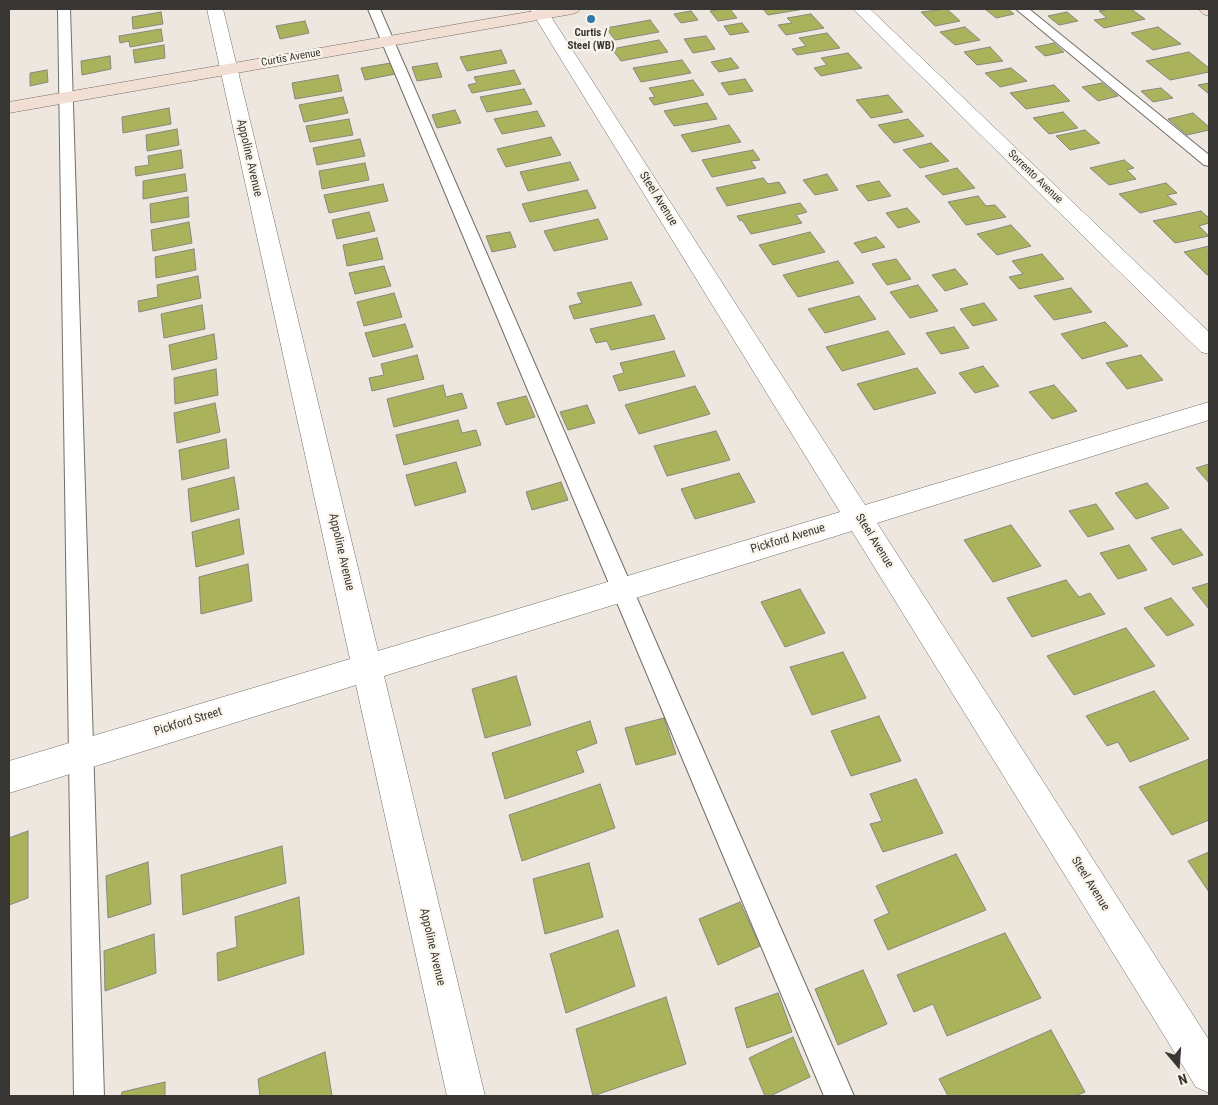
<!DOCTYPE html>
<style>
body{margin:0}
#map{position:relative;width:1218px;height:1105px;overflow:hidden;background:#ede7df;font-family:"Roboto Condensed",sans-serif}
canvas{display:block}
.frame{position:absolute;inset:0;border:10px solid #383632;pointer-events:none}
.north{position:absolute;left:1153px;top:1040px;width:50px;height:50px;-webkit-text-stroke:4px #faf5ec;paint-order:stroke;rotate:162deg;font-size:14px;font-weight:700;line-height:20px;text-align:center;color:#383632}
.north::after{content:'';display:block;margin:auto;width:18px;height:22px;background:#383632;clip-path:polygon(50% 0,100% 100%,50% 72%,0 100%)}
</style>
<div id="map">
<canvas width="1218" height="1105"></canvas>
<div class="frame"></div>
<div class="north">N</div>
</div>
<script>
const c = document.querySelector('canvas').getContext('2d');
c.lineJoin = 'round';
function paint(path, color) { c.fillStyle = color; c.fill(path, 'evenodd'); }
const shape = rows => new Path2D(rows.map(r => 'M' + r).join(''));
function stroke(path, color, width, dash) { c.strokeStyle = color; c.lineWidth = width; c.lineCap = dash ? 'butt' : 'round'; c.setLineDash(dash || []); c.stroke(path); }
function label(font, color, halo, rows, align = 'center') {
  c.font = font + ' "Roboto Condensed",sans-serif'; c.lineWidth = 4.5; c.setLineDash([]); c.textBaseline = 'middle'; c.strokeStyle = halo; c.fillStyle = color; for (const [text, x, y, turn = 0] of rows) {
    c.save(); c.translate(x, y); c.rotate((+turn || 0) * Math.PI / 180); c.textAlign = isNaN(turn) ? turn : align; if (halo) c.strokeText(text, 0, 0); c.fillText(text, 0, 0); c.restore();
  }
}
const building = shape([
 [723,9,730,9,737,18,718,21,710,11,723,9],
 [763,9,804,9,768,15,763,9],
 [947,9,960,21,935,26,921,12,947,9],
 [985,9,1008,9,1014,14,996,18,985,9],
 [1112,9,1131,9,1145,19,1104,28,1094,20,1107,18,1099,11,1112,9],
 [691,11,698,20,681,23,674,14,691,11],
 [161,12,163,24,133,29,132,17,161,12],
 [1067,12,1078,21,1059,25,1048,16,1067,12],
 [811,14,824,28,786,35,778,25,792,23,787,18,811,14],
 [650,20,659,32,615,40,606,28,650,20],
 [305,21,309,33,280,39,276,26,305,21],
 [742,23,749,32,730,35,724,26,742,23],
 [965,27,980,40,955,45,940,32,965,27],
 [1158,27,1181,44,1153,50,1131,33,1158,27],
 [161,29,163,41,130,47,129,41,120,43,119,36,161,29],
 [827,33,840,48,797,55,792,49,806,46,799,38,827,33],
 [706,36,715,49,693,53,684,39,706,36],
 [659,40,668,52,621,61,612,49,659,40],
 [1054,43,1064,52,1045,56,1035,47,1054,43],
 [164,45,165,58,135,63,133,50,164,45],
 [990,47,1003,61,977,65,964,52,990,47],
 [501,50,507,63,467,71,460,57,501,50],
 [1189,52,1209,68,1209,72,1170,80,1146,61,1189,52],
 [848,53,862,68,821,76,814,68,827,65,821,58,848,53],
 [110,56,111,69,82,75,81,61,110,56],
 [731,58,739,68,719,72,711,62,731,58],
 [682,60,691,73,641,82,633,68,682,60],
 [391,63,395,74,365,80,361,68,391,63],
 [437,63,442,77,417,81,412,67,437,63],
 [1011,68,1027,81,1000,87,985,73,1011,68],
 [47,70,48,82,30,86,30,73,47,70],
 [514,70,521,84,472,93,468,85,477,83,474,77,514,70],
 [338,75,342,91,295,99,292,83,338,75],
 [745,79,753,91,729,95,721,83,745,79],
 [693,80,704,95,654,105,649,98,655,97,649,88,693,80],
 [1102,83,1118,96,1098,101,1082,87,1102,83],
 [1209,83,1209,94,1198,85,1209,83],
 [1054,85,1070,101,1026,109,1010,93,1054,85],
 [1161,88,1173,98,1153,102,1141,91,1161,88],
 [524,89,532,104,487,112,480,97,524,89],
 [888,95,903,112,871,118,856,100,888,95],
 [343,97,348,113,304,122,299,105,343,97],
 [707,103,717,119,674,126,664,111,707,103],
 [169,108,171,124,123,133,122,117,169,108],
 [455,110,461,123,437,128,432,115,455,110],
 [537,111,545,126,502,134,494,119,537,111],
 [1063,112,1078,128,1049,134,1033,118,1063,112],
 [1193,113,1209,127,1209,130,1187,135,1168,119,1193,113],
 [349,119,353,135,310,142,306,126,349,119],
 [908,119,924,136,894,143,878,125,908,119],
 [729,125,741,142,692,152,681,135,729,125],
 [177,129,179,145,147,151,146,135,177,129],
 [1085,130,1100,143,1070,150,1056,136,1085,130],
 [551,137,561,155,506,167,497,149,551,137],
 [360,139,365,156,317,165,313,148,360,139],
 [931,143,949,161,920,168,903,150,931,143],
 [181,150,183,168,136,176,135,167,149,165,148,156,181,150],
 [753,150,760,160,751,161,756,168,712,177,702,160,753,150],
 [1124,160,1134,168,1127,170,1136,179,1109,185,1090,168,1124,160],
 [570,162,579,180,528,191,520,172,570,162],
 [365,163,369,180,322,189,319,171,365,163],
 [957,168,975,188,943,195,925,176,957,168],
 [185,174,187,191,143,199,143,181,185,174],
 [827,174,838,190,815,195,803,180,827,174],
 [763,178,768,184,779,182,786,193,727,206,716,188,763,178],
 [879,181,891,196,868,201,856,186,879,181],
 [1166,183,1177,193,1167,195,1177,204,1140,213,1119,194,1166,183],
 [383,184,388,201,329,213,324,195,383,184],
 [587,190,596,208,530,222,522,204,587,190],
 [978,196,986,206,995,205,1006,217,966,225,948,202,978,196],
 [188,197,189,217,151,223,150,204,188,197],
 [800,203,807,212,796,215,802,223,751,234,742,220,740,221,737,216,800,203],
 [907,208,920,222,898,228,886,213,907,208],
 [1201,211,1209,218,1209,223,1199,226,1209,236,1175,243,1153,221,1201,211],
 [369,212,375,231,337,239,332,220,369,212],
 [598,219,608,239,554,251,544,231,598,219],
 [189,222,192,243,153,251,151,230,189,222],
 [1011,225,1031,246,997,255,977,234,1011,225],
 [510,232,516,247,492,252,486,236,510,232],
 [810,232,825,252,773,265,759,245,810,232],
 [876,237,885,247,862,253,854,243,876,237],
 [377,238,383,259,347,266,343,245,377,238],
 [1209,246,1209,274,1207,275,1184,252,1209,246],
 [194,249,196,270,156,278,155,257,194,249],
 [1042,254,1064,279,1019,289,1009,277,1023,274,1012,261,1042,254],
 [896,259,911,279,887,285,872,264,896,259],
 [838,261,854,283,798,297,783,275,838,261],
 [384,266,391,286,355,294,349,273,384,266],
 [955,269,968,284,945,291,932,275,955,269],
 [198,276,201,298,139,312,138,301,158,297,157,285,198,276],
 [631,282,642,305,574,319,569,306,582,303,577,293,631,282],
 [918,285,938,311,910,318,890,292,918,285],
 [1071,288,1092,312,1054,320,1034,296,1071,288],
 [394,293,402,317,364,326,357,302,394,293],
 [859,296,876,319,825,333,808,309,859,296],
 [984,303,997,320,973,326,960,309,984,303],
 [202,305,205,329,164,338,161,314,202,305],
 [654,315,665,339,611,350,607,341,596,343,590,329,654,315],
 [1105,322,1128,346,1082,359,1061,334,1105,322],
 [405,324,413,347,373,357,365,333,405,324],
 [954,327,969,348,941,354,926,333,954,327],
 [888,331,905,354,842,371,826,347,888,331],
 [214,334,217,359,172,370,169,345,214,334],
 [674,351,685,376,619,391,613,376,624,373,620,363,674,351],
 [417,355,424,379,372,391,369,378,384,375,381,364,417,355],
 [1141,355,1163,380,1127,389,1106,363,1141,355],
 [983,366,999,386,975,393,959,373,983,366],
 [917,368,936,393,874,410,857,384,917,368],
 [216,369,218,395,175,404,174,378,216,369],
 [443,385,446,397,462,393,467,408,394,427,387,399,443,385],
 [1054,385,1077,411,1052,419,1029,392,1054,385],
 [695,386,710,414,639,434,625,405,695,386],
 [526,396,535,417,506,425,497,403,526,396],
 [215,403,220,432,177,443,174,413,215,403],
 [587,405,595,423,568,430,560,412,587,405],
 [458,420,462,433,476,430,481,445,404,465,396,435,458,420],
 [716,431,730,460,667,476,654,446,716,431],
 [226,439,229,468,182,480,179,450,226,439],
 [456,462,466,492,415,506,406,475,456,462],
 [1209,464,1209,483,1196,468,1209,464],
 [739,473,755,502,695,519,681,489,739,473],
 [234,477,239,509,191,522,188,489,234,477],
 [561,482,568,500,532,510,526,492,561,482],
 [1147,483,1169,508,1136,519,1115,493,1147,483],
 [1096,504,1114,529,1088,537,1069,511,1096,504],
 [239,519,244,554,196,567,192,532,239,519],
 [1011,525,1041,566,993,582,964,540,1011,525],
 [1181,529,1203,555,1173,565,1151,538,1181,529],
 [1129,545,1147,570,1118,579,1100,553,1129,545],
 [248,564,252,601,201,614,199,577,248,564],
 [1066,580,1079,597,1090,593,1105,614,1032,637,1007,598,1066,580],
 [1209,583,1209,609,1192,588,1209,583],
 [800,589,825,633,785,647,761,602,800,589],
 [1171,598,1194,625,1167,636,1144,608,1171,598],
 [1126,628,1155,666,1074,695,1047,656,1126,628],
 [843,652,866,698,812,715,790,667,843,652],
 [516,676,531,725,485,738,472,689,516,676],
 [1154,691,1189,739,1130,762,1118,742,1107,746,1086,716,1154,691],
 [879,716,901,761,851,776,831,731,879,716],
 [664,718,676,754,636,765,625,728,664,718],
 [590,721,597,743,576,751,584,772,505,799,492,753,590,721],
 [1209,759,1209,820,1172,835,1139,787,1209,759],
 [916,779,943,833,883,852,870,824,882,821,870,794,916,779],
 [600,784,615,828,522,861,509,815,600,784],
 [28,831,28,898,9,905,9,838,28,831],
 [282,846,286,883,183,915,181,875,282,846],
 [1209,852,1209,892,1188,861,1209,852],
 [956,854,986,910,888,950,874,920,889,913,876,886,956,854],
 [148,862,151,904,108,918,106,876,148,862],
 [589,863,603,917,545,934,533,879,589,863],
 [299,897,304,954,218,981,217,953,237,947,235,917,299,897],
 [740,902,760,946,718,965,699,919,740,902],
 [618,930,635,986,566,1013,550,954,618,930],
 [1005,933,1041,998,947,1036,933,1004,914,1012,897,975,1005,933],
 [154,934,156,973,105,991,104,951,154,934],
 [863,970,887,1024,838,1045,815,989,863,970],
 [778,993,792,1032,747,1048,735,1008,778,993],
 [666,997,686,1064,593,1096,576,1029,666,997],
 [1051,1030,1085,1092,1075,1096,948,1096,939,1079,1051,1030],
 [793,1037,810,1077,770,1096,765,1096,749,1058,793,1037],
 [325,1052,332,1096,260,1096,258,1079,325,1052],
 [165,1082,165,1096,121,1096,122,1092,165,1082]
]);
paint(building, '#aab35c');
stroke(building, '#85877e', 1);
const lane = shape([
 [58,9,70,9,104,1096,74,1096,58,9],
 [368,9,380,9,854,1096,824,1096,368,9],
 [1016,9,1029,9,1209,155,1209,166,1204,165,1016,9]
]);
const street = shape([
 [207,9,223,9,378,651,840,512,530,9,546,9,865,505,1209,402,1209,420,877,523,1209,1040,1209,1093,1196,1087,852,531,384,676,485,1096,447,1096,356,685,9,793,9,761,350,659,207,9],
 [853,9,870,9,1209,332,1209,354,1201,352,853,9]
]);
const secondary = shape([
 [545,9,580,9,578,12,572,14,9,113,9,102,545,9],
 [1198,9,1209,9,1209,16,1203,14,1198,9]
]);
stroke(lane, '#726e66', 2);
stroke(street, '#726e66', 1);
stroke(secondary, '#726e66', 1);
paint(lane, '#fff');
paint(street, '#fff');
paint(secondary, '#f3ded3');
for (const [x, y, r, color] of [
 [591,19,5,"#3277ac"]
]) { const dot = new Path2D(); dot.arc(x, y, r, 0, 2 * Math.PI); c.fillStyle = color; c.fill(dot); stroke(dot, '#faf5ec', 2); }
label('bold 11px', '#383632', '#faf5ec', [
 ["Curtis /",591,33],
 ["Steel (WB)",591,46]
]);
label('11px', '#383632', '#faf5ec', [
 ["Curtis Avenue",291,58,-10],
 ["Sorrento Avenue",1035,177,44]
]);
label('12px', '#383632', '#faf5ec', [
 ["Appoline Avenue",249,158,77],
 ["Steel Avenue",658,199,58],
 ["Pickford Avenue",788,539,-17],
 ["Steel Avenue",874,541,58],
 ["Appoline Avenue",341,552,77],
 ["Pickford Street",188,722,-17],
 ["Steel Avenue",1090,884,58],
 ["Appoline Avenue",432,947,77]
]);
</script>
